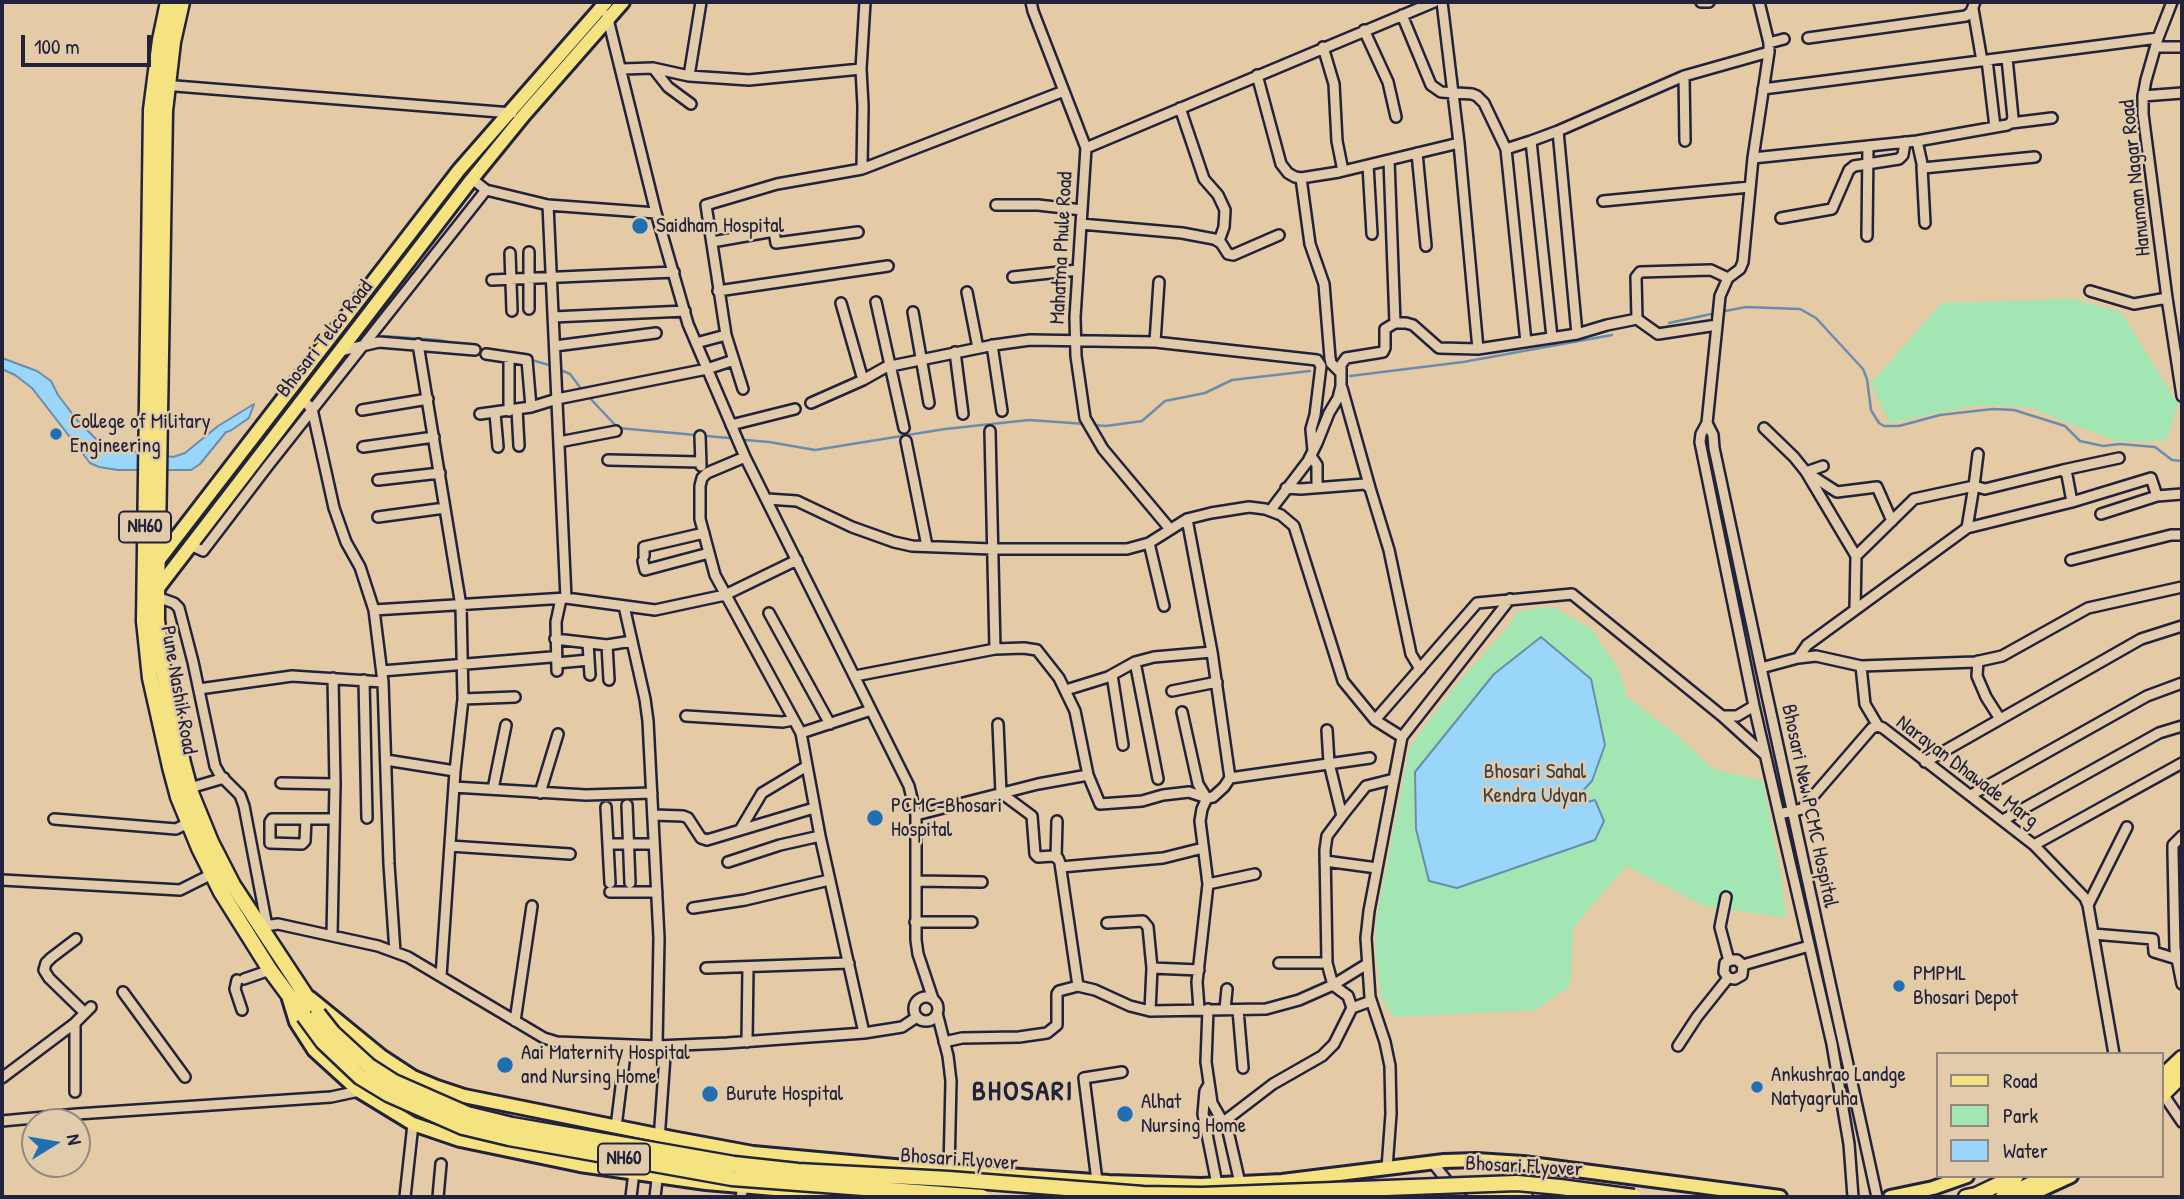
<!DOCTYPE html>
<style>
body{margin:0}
#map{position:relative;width:2184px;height:1199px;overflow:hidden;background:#e4cba6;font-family:"Patrick Hand",sans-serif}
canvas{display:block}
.frame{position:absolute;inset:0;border:4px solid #22223b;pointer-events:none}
.legend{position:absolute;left:1936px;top:1052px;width:228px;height:126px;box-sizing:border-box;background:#e2cbab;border:2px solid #95877e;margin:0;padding:9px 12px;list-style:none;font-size:21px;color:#22223b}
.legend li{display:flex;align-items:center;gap:14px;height:35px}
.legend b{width:35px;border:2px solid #95877e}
.north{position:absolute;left:21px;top:1108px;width:70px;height:70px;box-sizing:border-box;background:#e2cbab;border:2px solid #95877e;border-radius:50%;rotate:79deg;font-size:19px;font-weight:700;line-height:28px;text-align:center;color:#22223b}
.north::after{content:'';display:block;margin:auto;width:24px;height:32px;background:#1f6fb2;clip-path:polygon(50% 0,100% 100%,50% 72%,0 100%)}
.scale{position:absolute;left:21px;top:35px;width:130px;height:32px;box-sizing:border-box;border:4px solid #22223b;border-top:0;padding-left:9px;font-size:21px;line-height:24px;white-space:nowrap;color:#22223b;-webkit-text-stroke:5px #e2cbab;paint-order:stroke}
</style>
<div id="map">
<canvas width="2184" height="1199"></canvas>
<div class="frame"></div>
<ul class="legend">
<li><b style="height:9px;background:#f5e382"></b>Road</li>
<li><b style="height:19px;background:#a2e7b3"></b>Park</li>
<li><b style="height:19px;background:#9ad5fa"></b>Water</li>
</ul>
<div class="north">N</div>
<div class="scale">100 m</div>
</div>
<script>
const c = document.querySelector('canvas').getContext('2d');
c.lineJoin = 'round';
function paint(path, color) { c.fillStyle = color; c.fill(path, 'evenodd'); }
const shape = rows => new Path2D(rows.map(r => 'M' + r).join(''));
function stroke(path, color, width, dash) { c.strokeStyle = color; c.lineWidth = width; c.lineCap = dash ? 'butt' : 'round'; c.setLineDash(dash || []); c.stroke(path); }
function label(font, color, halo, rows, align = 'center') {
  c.font = font + ' "Patrick Hand",sans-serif'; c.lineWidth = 5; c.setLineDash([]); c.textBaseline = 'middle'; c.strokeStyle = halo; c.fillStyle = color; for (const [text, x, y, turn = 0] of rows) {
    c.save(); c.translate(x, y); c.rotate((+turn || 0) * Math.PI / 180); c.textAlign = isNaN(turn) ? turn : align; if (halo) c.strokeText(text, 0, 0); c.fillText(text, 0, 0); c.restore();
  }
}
paint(shape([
 [2072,299,2121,312,2178,404,2166,441,2116,441,2028,407,1977,405,1889,423,1871,383,1942,303],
 [1553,607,1591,629,1618,668,1627,697,1679,737,1713,769,1763,781,1781,875,1786,918,1704,906,1626,866,1573,928,1570,986,1536,1010,1393,1017,1381,997,1376,955,1376,920,1410,746,1461,679,1509,626,1518,611]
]), '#a2e7b3');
const water = shape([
 [2,358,37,371,51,381,58,395,77,420,94,437,102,444,124,450,173,457,185,453,218,426,254,404,249,418,230,431,226,432,200,464,191,470,118,470,99,467,90,463,32,388,15,375,2,369,2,358],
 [1541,637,1591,679,1605,745,1592,781,1579,795,1583,803,1595,800,1604,821,1595,840,1457,888,1429,881,1416,829,1415,772,1494,674,1541,637]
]);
paint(water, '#9ad5fa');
stroke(water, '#6a8dae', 2);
stroke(shape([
 [1725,311,1746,307,1800,309,1816,318,1863,369,1867,379,1871,410,1879,423,1884,426,1899,426,1940,415,1993,409,2014,410,2065,426,2080,441,2103,446,2120,444,2155,447,2172,460,2182,461],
 [1669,323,1711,314],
 [383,336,439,340,460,345],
 [528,359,549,365],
 [563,371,570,374,582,390],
 [1350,376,1463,362,1612,335],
 [587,395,618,428,729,438],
 [1092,425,1106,426,1142,421,1165,401,1205,393,1232,380,1310,371],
 [746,440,769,442,815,450,945,429,1029,420,1086,424]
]), '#6a8dae', 2.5);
const minor = shape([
 [1031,2,1033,11,1086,148,1075,317,1076,356,1085,418,1103,449,1170,529],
 [1701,2,1709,2],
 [1759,2,1769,43,1769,52,1753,158,1743,262,1740,269,1728,278,1720,296,1707,423,1701,434,1700,442,1754,706,1832,1044,1849,1144,1853,1197],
 [2172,2,2158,38,2146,80,2143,96,2143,114,2167,298,2182,396],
 [1973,9,1982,61],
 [607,15,656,213,688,324,745,457,909,786,916,815,916,940,918,954,933,999],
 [1402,15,1431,85,1441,92,1472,94,1477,96,1484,103,1506,149,1526,342],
 [1364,30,1388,82,1396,117],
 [1808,38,1966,16,1971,12,1975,2],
 [1769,43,1784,39],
 [1323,47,1334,84,1337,141,1343,171],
 [2156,47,2182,47],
 [1987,60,1995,127],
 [653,68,668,87,691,104],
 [622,69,653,68,689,76,749,80,861,69],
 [1257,75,1281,164,1288,173,1295,177,1301,178,1339,172,1459,143,1442,2],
 [689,76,701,2],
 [1684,76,1685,141],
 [163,85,512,113],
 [1763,89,2158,38],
 [2143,96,2182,93],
 [1180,108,1204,179,1218,195,1225,210,1224,227,1219,241],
 [2011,123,2052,118],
 [1558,131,1684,76,1769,52],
 [1531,141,1558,131,1577,334],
 [1917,141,1923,168,2035,157],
 [1086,148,1434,2],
 [1506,149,1531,141,1552,337],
 [1417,153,1426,246],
 [1753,158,1917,141,2007,125,2011,123,2013,118,2007,58],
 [1389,160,1395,323],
 [1368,165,1372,234],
 [1922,167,1925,223],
 [862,169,1064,91],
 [1301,178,1310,244,1324,284,1330,358,1331,363,1341,373],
 [472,179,486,190,548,205,656,213],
 [1603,201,1750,187],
 [548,205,566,598],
 [996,205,1038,205,1082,210],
 [1781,218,1832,209,1849,170,1854,166,1899,159,1903,155,1905,142],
 [1081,224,1182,233,1214,239,1221,243,1228,254,1233,255,1279,235],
 [1867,236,1868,146],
 [712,242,774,231,776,243,858,232],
 [529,252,529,309],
 [510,253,512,311],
 [1013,277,1078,270],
 [492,280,674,272],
 [718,291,888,266],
 [2090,291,2134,304,2167,298],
 [967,292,978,348],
 [876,302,904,428],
 [841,303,863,380],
 [913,312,929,403],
 [553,317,685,311],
 [1637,319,1636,277,1640,272,1711,270,1728,278],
 [726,335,743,389],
 [1155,342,1159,282],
 [696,343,726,335,706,205,777,184,862,169,863,106,861,69,865,2],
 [418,344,461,606,463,699,455,771,441,976],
 [992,345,1002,411],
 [555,346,656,333],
 [1478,349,1577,334,1607,325,1637,319,1658,334,1717,325],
 [340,351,379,342,475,350],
 [955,352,963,414],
 [486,354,527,360,531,407],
 [1342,388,1370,488],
 [302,399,312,409,334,508,346,542,360,567,374,610,383,682,389,864,395,952],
 [811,403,863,380,886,367,994,345,1030,340,1155,342,1317,360,1321,366,1315,415,1311,429,1313,451],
 [517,409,519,446],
 [362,410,428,399],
 [509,411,509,358],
 [495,413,498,447],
 [480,414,531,407,557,399,707,369,734,360],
 [1707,423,1713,435,1714,448,1761,668,1877,1197],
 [731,425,795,409],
 [1764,428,1794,457,1806,472,1856,556],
 [990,431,995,649],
 [700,436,701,466],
 [906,441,927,546],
 [559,442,616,431],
 [363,447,434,437],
 [1978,454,1974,486,1985,489,2063,470,2067,475,2072,502],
 [1311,456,1317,465,1317,487],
 [745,457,707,473,702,478,700,486,700,519,715,575,801,733,820,836,864,1033],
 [608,460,701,462],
 [1823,466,1806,472,1837,492,1877,487,1892,521],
 [2063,470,2119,458],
 [378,480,440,473],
 [1286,488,1301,489,1365,484,1370,488,1389,550,1411,654,1420,669],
 [767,499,797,501,852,527,894,542,912,546,992,549,1127,549,1149,543,1187,519,1211,513,1249,507,1265,509,1281,515,1294,526,1343,681,1375,720,1402,737],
 [1270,511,1308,461,1317,443,1329,413,1338,398,1341,386,1341,365,1346,358,1383,352,1385,348,1385,329,1395,323,1406,323,1413,325,1439,348,1478,349,1459,143],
 [2101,514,2157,496,2182,494],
 [378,517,445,508],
 [1187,519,1212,652,1230,778],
 [1149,543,1164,606],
 [190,545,203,551,267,467,486,190],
 [644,556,644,547,704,533],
 [2071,560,2171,535,2182,535],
 [643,561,645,570,709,553],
 [157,597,174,603,179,608,193,662,215,766,220,775,240,795,244,806,267,926],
 [624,606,645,699,648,721,659,938,657,1046],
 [374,610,566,598,655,610,725,595,797,560],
 [1855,610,1856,556,1914,499,1974,486,1967,528],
 [769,613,830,724],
 [555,639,607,645,632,641],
 [588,643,590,675],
 [607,645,609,680],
 [1798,658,1807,645,1967,528,2072,502,2151,478,2157,496],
 [1978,661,1977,676,1986,697,2000,719],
 [1135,662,1158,779],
 [557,663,589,660],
 [1761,668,1798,658,1816,656,1861,666],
 [382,671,551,657],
 [557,671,556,622,561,599],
 [1112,675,1123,745],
 [855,676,995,649,1024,648,1037,650,1059,678,1075,711,1088,775,1100,804,1142,801,1163,795,1189,792,1207,798],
 [364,680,367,818],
 [199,689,292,676,383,682],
 [1066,690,1108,677,1135,662,1154,657,1212,652],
 [1172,691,1217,682],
 [463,699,515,697],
 [1182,712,1198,784,1206,797],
 [686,716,783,722,793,720],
 [1722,716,1737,716,1754,706],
 [1375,720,1477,603,1572,594,1722,716,1765,755],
 [998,724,1001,793,1032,816,1035,854,1038,857,1053,856,1058,858,1060,863,1078,986],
 [801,733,871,710],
 [386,760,455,771],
 [1925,762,2141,639,2182,626],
 [281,783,335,784],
 [454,787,586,795,652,793],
 [190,788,224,778],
 [493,789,506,725],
 [540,793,558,734],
 [1971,795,2147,696,2182,683],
 [627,805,630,883],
 [606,807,610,883],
 [1779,814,1802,809,1872,728,1878,726],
 [653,815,683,816,688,818,701,838,707,840,814,808],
 [916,815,1038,784,1088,775],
 [1342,816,1366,786,1394,779],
 [54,819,176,829,188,823],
 [306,819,305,841,302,844,270,843,270,822,272,819,334,819],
 [2003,820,2159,733,2182,726],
 [740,830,762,793,807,766],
 [2182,836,2173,845,2173,852,2175,949,2182,984],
 [608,844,654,844],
 [2034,845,2182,763],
 [450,846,570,854],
 [1056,858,1057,821],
 [1325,861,1377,868],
 [728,862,780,845,820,836],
 [1061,867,1163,858,1203,848],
 [2,880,180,890,212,874],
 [916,881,982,882],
 [1208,884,1255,874],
 [610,892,657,892],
 [1726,897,1720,927,1729,961],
 [2088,905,2127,827],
 [693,908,745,900,829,880],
 [915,922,972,922],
 [1107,923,1143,921,1148,927,1152,968,1150,1011],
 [259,927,278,924,378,946,408,957,544,1038,557,1042,657,1046,727,1043,864,1033,902,1027,917,1017],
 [2093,934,2153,939,2154,952,2177,959],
 [332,936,335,784,333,678],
 [76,939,51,958,46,963,44,970,49,978,85,1013],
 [1279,963,1327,963],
 [1743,965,1742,975,1735,979,1728,978,1724,972,1725,963,1731,960,1737,960,1743,965,1809,946],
 [706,968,849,963],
 [1152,968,1199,970],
 [244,979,270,970],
 [237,980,235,989,242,1010],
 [123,992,185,1077],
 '914 1009a12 12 0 1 1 24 0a12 12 0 1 1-24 0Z',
 [1352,1008,1371,1001],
 [1199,1009,1197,982,1208,884,1200,821,1202,809,1207,798,1213,797,1224,787,1230,778,1370,758],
 [1208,1009,1206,1062,1212,1103,1228,1131,1240,1183],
 [1225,1009,1227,989],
 [1238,1010,1243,1068],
 [937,1013,948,1056,951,1081,949,1171,946,1197],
 [515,1021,532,906],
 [747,1042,748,967],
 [944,1042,962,1038,1019,1037,1047,1033,1057,1025,1057,994,1059,991,1078,986,1095,990,1130,1006,1150,1011,1266,1009,1299,1000,1333,985,1367,964],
 [1678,1046,1697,1017,1728,978],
 [2114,1054,2088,905,2085,898,2034,845,1883,728,1878,726,1865,704,1861,666,1975,662,2002,656,2088,608,2182,587],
 [2,1078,75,1023],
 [1208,1086,1205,1091,1203,1114,1218,1189],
 [75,1092,75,1023,91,1007],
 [2163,1094,2182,1122],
 [2,1121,77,1114,331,1097,359,1091],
 [1222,1123,1273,1084,1322,1056,1334,1044,1352,1008,1348,996,1333,985,1327,963,1325,850,1327,836,1342,816,1329,763,1327,730],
 [616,1127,626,1046],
 [659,1140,665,1056],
 [1432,1162,1460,1197],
 [1387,1168,1391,1114,1390,1066,1385,1042,1370,997,1366,938,1369,911,1402,737,1510,599],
 [1097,1181,1084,1078,1122,1072],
 [405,1197,413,1124],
 [438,1197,441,1164],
 [631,1197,634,1172],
 [655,1197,658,1171],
 [741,1197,743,1187]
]);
const major = shape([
 [158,561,459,170,606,2],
 [158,588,472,179,524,115,623,2],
 [310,998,381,1056,413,1077,437,1087,464,1096,672,1138,753,1153,949,1171,1109,1182,1201,1185,1282,1181,1444,1161,1476,1160,1523,1163,1780,1197],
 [289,999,296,1022,314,1050,359,1091,413,1124,460,1140,580,1165,706,1183,865,1197],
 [1890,1197,1933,1188,1967,1176],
 [2025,1197,2071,1176]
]);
const highway = shape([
 [168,2,160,40,151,110,144,621,150,678,170,767,178,797,199,848,221,892,270,970,304,1016],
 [182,2,173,42,165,111,157,597,157,620,164,676,183,763,191,793,211,842,233,885,318,1014],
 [2161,1078,2182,1058],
 [2161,1096,2182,1075],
 [1474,1197,1525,1197],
 [1966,1197,1976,1195,2016,1176],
 [2003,1197,2049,1176]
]);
stroke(minor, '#22223b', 14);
stroke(major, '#22223b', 18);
stroke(highway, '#22223b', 19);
stroke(minor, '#e2cbab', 9);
stroke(major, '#f5e382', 12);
stroke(highway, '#f5e382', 14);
const highwayBridge = shape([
 [318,1014,333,1033,369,1066,394,1082,467,1114,512,1125,734,1164,798,1171,949,1179,1143,1194,1202,1195,1517,1183,1560,1187,1634,1197],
 [304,1016,323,1042,360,1077,388,1094,463,1127,509,1138,732,1178,982,1197]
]);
stroke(highwayBridge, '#22223b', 19, []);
stroke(highwayBridge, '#f5e382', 14);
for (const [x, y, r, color] of [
 [640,226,9,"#1f6fb2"],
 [56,434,7,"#1f6fb2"],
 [875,818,9,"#1f6fb2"],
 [1899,986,7,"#1f6fb2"],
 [505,1065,9,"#1f6fb2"],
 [1757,1087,7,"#1f6fb2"],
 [710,1094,9,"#1f6fb2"],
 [1125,1114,9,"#1f6fb2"]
]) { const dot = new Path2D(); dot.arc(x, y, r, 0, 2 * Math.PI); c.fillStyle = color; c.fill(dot); stroke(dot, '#e2cbab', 2.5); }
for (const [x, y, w] of [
 [145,527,52],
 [624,1159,52]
]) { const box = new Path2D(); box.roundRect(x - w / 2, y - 15.5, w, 31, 5); c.fillStyle = '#e2cbab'; c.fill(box); stroke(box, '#22223b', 2); }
label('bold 19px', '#22223b', null, [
 ["NH60",145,527],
 ["NH60",624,1159]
]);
label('21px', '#22223b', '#e2cbab', [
 ["Hanuman Nagar Road",2136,178,-96],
 ["Mahatma Phule Road",1062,248,-87],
 ["Bhosari Telco Road",325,339,-52],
 ["Pune Nashik Road",178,690,80],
 ["Narayan Dhawade Marg",1967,772,37],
 ["Bhosari New PCMC Hospital",1809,806,78],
 ["Bhosari Flyover",959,1160,4],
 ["Bhosari Flyover",1524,1167,3]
]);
label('21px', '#22223b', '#e2cbab', [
 ["Saidham Hospital",656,226],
 ["College of Military",70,422],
 ["Engineering",70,446],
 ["PCMC-Bhosari",891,806],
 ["Hospital",891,830],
 ["PMPML",1913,974],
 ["Bhosari Depot",1913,998],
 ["Aai Maternity Hospital",521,1053],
 ["and Nursing Home",521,1077],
 ["Ankushrao Landge",1771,1075],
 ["Natyagruha",1771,1099],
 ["Burute Hospital",726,1094],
 ["Alhat",1141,1102],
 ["Nursing Home",1141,1126]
], 'left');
label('21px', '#35404d', '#e2cbab', [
 ["Bhosari Sahal",1535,772],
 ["Kendra Udyan",1535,796]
]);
c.letterSpacing = '2px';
label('bold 28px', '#22223b', '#e2cbab', [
 ["BHOSARI",1023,1093]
]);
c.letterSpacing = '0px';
</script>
